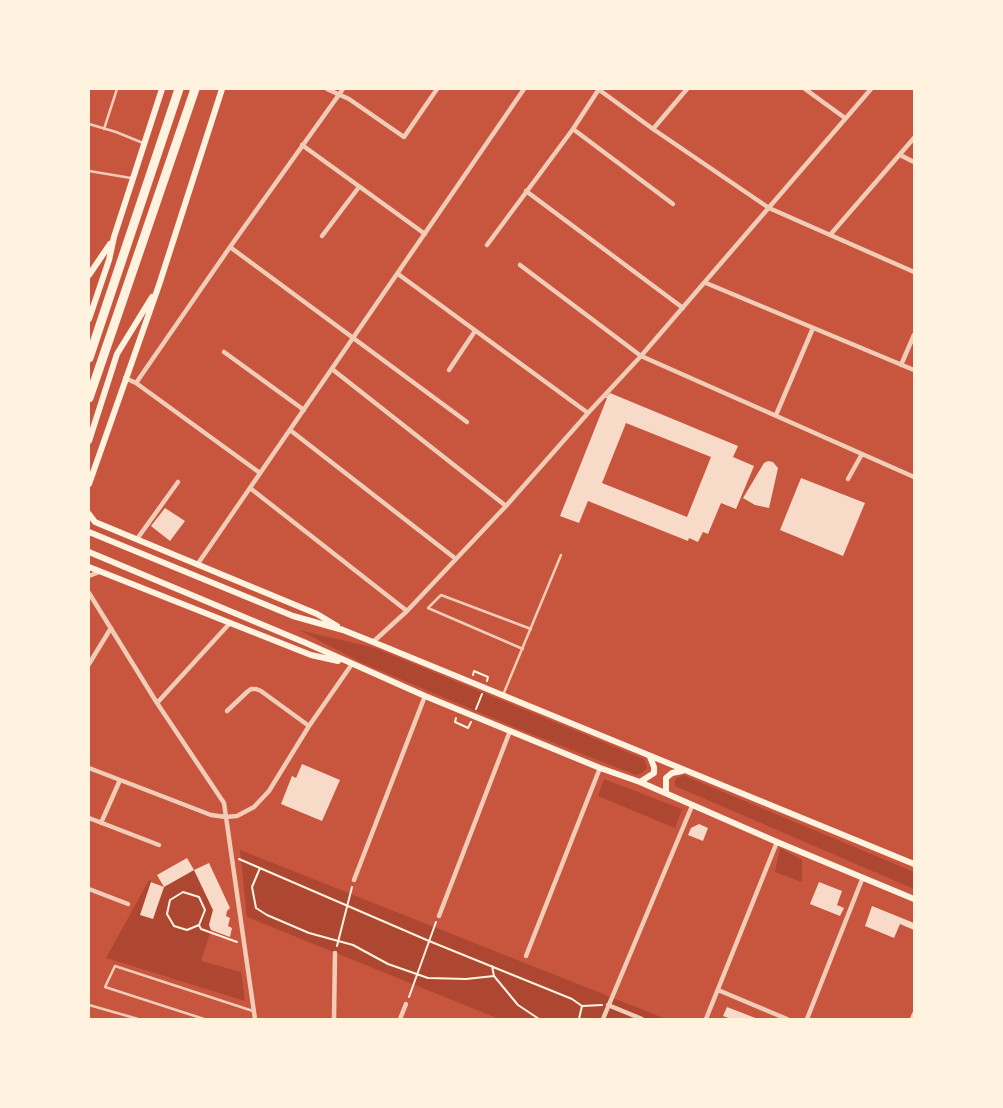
<!DOCTYPE html>
<style>
body{margin:0}
#map{position:relative;width:1003px;height:1108px;overflow:hidden;background:#c8553d;font-family:Overpass,sans-serif}
canvas{display:block}
.frame{position:absolute;inset:0;border:90px solid #fff3e0;pointer-events:none}
</style>
<div id="map">
<canvas width="1003" height="1108"></canvas>
<div class="frame"></div>
</div>
<script>
const c = document.querySelector('canvas').getContext('2d');
c.lineJoin = 'round';
function paint(path, color) { c.fillStyle = color; c.fill(path, 'evenodd'); }
const shape = rows => new Path2D(rows.map(r => 'M' + r).join(''));
function stroke(path, color, width, dash) { c.strokeStyle = color; c.lineWidth = width; c.lineCap = dash ? 'butt' : 'round'; c.setLineDash(dash || []); c.stroke(path); }
paint(shape([
 [299,630,375,648,644,759,647,768,642,773,636,775,521,730,360,662],
 [683,775,914,872,914,889,675,786,675,779],
 [604,779,682,809,675,828,598,796],
 [780,848,802,860,802,882,775,872],
 [240,850,666,1019,499,1019,247,917],
 [194,870,213,910,209,924,211,930,201,961,241,972,245,1001,106,958,149,880,164,887]
]), '#ae4732');
paint(shape([
 [610,393,738,446,733,457,754,466,736,509,721,503,708,534,703,532,698,542,689,538,688,541,588,501,579,523,560,516,607,398,605,398],
 [626,423,711,457,687,517,602,483],
 [768,461,773,462,778,468,769,508,755,505,743,498,764,463],
 [801,478,865,503,843,556,780,530],
 [165,508,185,521,170,541,151,526],
 [302,764,340,780,322,821,281,804,292,776,296,778],
 [699,824,708,828,703,841,688,835,691,828],
 [187,858,194,870,164,887,157,875],
 [209,863,230,908,227,911,226,916,230,918,228,926,232,928,230,937,211,930,209,925,213,910,194,870],
 [151,882,164,887,153,919,140,915],
 [819,882,842,891,837,905,844,908,840,916,810,904],
 [872,906,914,923,914,930,900,924,894,938,865,926],
 [727,1007,758,1019,731,1019,723,1016]
]), '#f7dbc8');
stroke(shape([
 [473,675,474,671,488,677,487,681],
 [476,709,482,694],
 [456,718,455,722,468,728,471,722],
 [239,859,429,941,572,999,582,1006,579,1019],
 [260,868,252,887,256,908,267,915,309,933,353,945,388,964,428,978,466,979,494,976],
 [183,892,199,897,205,910,199,925,187,930,174,926,167,914,170,900,183,892],
 [199,925,201,929,237,942],
 [337,946,352,887],
 [492,966,494,976,518,1005,539,1019],
 [409,997,436,922],
 [582,1006,602,1005]
]), '#fff3e0', 2);
stroke(shape([
 [89,124,116,132,143,143],
 [104,129,117,89],
 [89,171,131,178],
 [523,649,428,608,441,595,531,629],
 [503,695,561,555],
 [89,1005,138,1019],
 [204,1019,105,987,115,966,253,1011]
]), '#f1ccb7', 2.5);
stroke(shape([
 [327,89,349,99,404,137,437,89],
 [598,89,653,129,769,208,914,272],
 [805,89,845,118],
 [573,129,673,204],
 [653,129,687,89],
 [302,145,425,234],
 [900,155,914,162],
 [526,191,683,308],
 [830,235,914,138],
 [322,236,359,187],
 [487,245,573,129,599,89],
 [230,247,467,422],
 [520,265,641,356,914,477],
 [398,274,588,413],
 [706,283,914,370],
 [224,352,304,410],
 [901,365,914,335],
 [332,369,506,506],
 [449,370,475,331],
 [125,378,136,383,260,473],
 [136,383,230,247,343,89],
 [776,415,813,328],
 [290,430,456,559],
 [848,479,862,454],
 [250,488,407,611],
 [137,539,178,482],
 [197,565,524,89],
 [89,576,99,572],
 [89,593,157,703,224,803,255,1019],
 [373,642,407,611,456,559,506,506,588,413,641,356,871,89],
 [89,664,111,628],
 [157,703,230,623],
 [227,711,247,692,251,689,256,689,261,691,309,726],
 [89,768,211,815,226,817,237,816,254,807,269,791,309,726,352,664],
 [89,818,159,845],
 [101,823,120,780],
 [354,880,425,696],
 [89,889,128,904],
 [439,916,510,731],
 [526,956,600,768],
 [718,990,787,1019],
 [608,1005,642,1019],
 [334,1019,335,953],
 [400,1019,406,1004],
 [603,1019,692,806],
 [706,1019,777,842],
 [807,1019,863,877],
 [912,1019,914,1014]
]), '#f1ccb7', 4.5);
stroke(shape([
 [89,275,110,244],
 [89,319,109,260,114,237,162,89],
 [89,441,117,354,152,297],
 [89,484,159,285,222,89],
 [89,514,95,522,317,614,337,626],
 [89,532,293,616,343,630,373,642,914,864],
 [89,552,306,643,425,696,600,768,640,782,777,842,914,899],
 [89,567,311,655,338,661],
 [640,782,654,773,654,767,650,757],
 [666,793,666,778,672,773,682,771]
]), '#fff3e0', 6);
stroke(shape([
 [89,358,179,89],
 [89,398,195,89]
]), '#fff3e0', 9);
</script>
